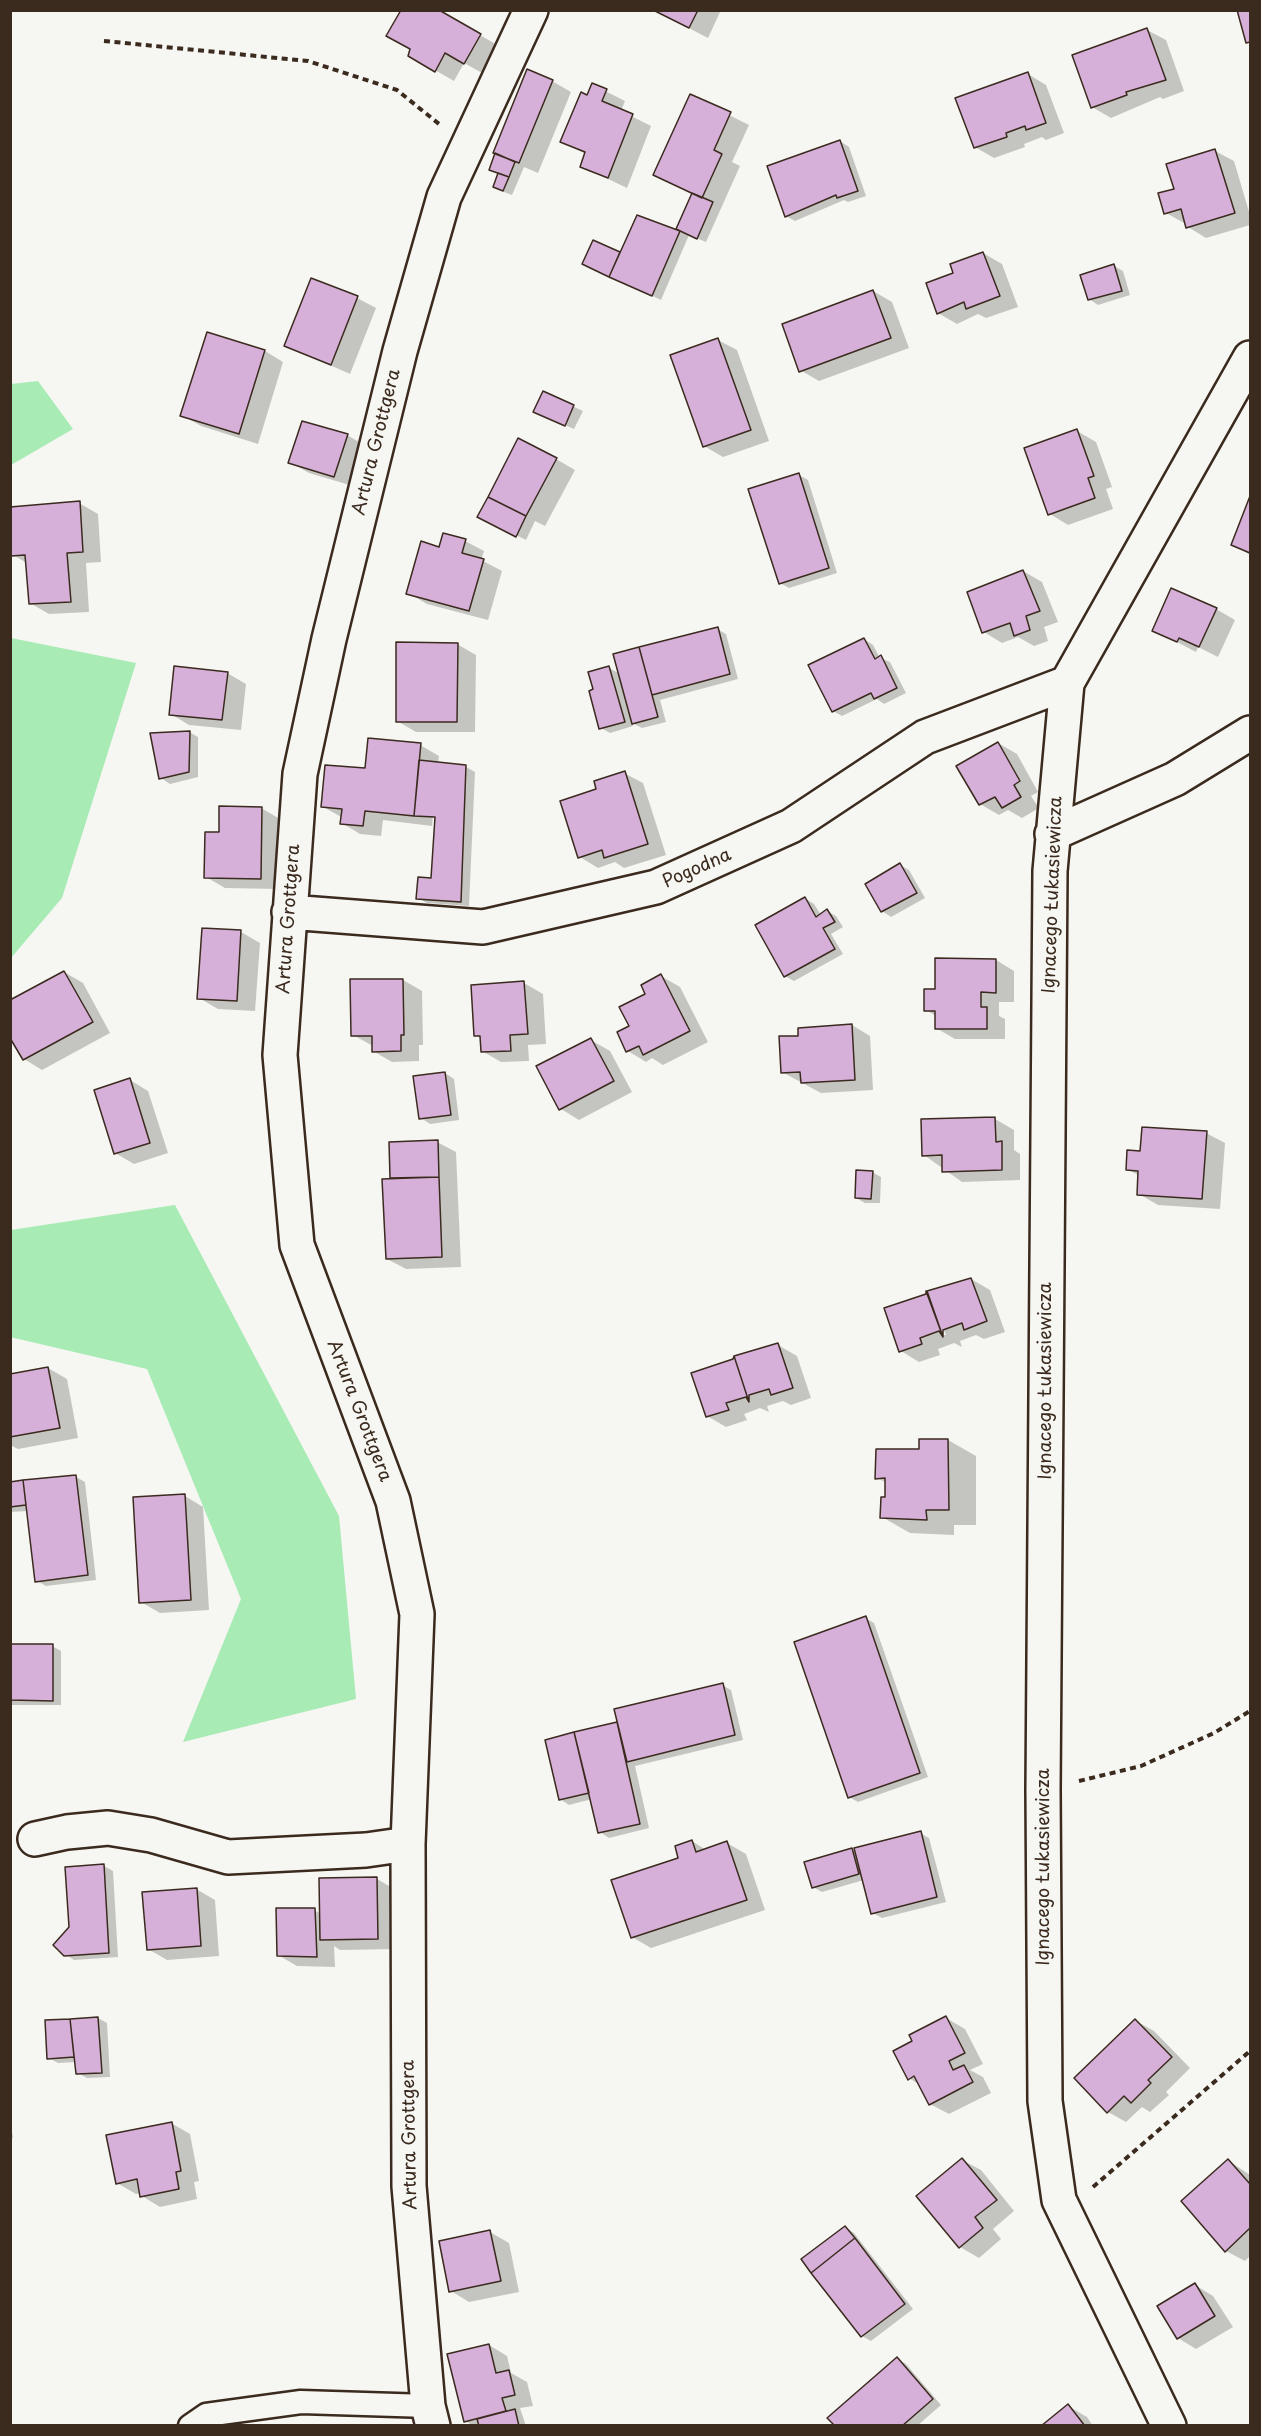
<!DOCTYPE html>
<meta charset="utf-8">
<style>
body{margin:0}
#map{position:relative;width:1261px;height:2436px;overflow:hidden;background:#f6f6f2;font-family:"Playpen Sans",sans-serif}
canvas{display:block}
.frame{position:absolute;inset:0;border:12px solid #3b2a1e;pointer-events:none}
</style>
<div id="map">
<canvas width="1261" height="2436"></canvas>
<div class="frame"></div>
</div>
<script>
const c = document.querySelector('canvas').getContext('2d');
c.lineJoin = 'round';
function paint(path, color) { c.fillStyle = color; c.fill(path, 'evenodd'); }
const shape = rows => new Path2D(rows.map(r => 'M' + r).join(''));
function stroke(path, color, width, dash) { c.strokeStyle = color; c.lineWidth = width; c.lineCap = dash ? 'butt' : 'round'; c.setLineDash(dash || []); c.stroke(path); }
function label(font, color, halo, rows, align = 'center') {
  c.font = font + ' "Playpen Sans",sans-serif'; c.lineWidth = 4.5; c.setLineDash([]); c.textBaseline = 'middle'; c.strokeStyle = halo; c.fillStyle = color; for (const [text, x, y, turn = 0] of rows) {
    c.save(); c.translate(x, y); c.rotate((+turn || 0) * Math.PI / 180); c.textAlign = isNaN(turn) ? turn : align; if (halo) c.strokeText(text, 0, 0); c.fillText(text, 0, 0); c.restore();
  }
}
paint(shape([
 [38,381,73,429,11,465,11,384],
 [11,638,136,663,62,898,11,958],
 [175,1205,339,1516,356,1699,183,1742,241,1599,147,1369,10,1337,11,1230]
]), '#a8ebb5');
paint(shape([
 [436,10,499,46,484,74,464,63,454,81,409,55],
 [654,10,721,10,708,38],
 [1239,10,1250,10,1250,44,1248,42],
 [1147,30,1166,40,1184,91,1163,99,1160,97,1111,118,1092,107],
 [1028,74,1046,85,1064,133,1046,140,1042,137,1024,144,1025,147,994,158,975,147],
 [552,81,571,92,538,173,524,167,512,195,504,192,495,187,499,174,491,169],
 [593,85,625,101,621,111,651,126,627,188,581,166,586,154,562,142],
 [691,96,749,125,732,162,740,166,706,242,689,235,661,300,593,268,594,242,621,254,676,231,693,194,655,175],
 [840,141,849,147,866,196,848,202,844,200,795,221,786,216],
 [1215,151,1234,161,1250,215,1250,225,1206,238,1188,227,1186,224,1166,213,1176,190],
 [983,253,1002,264,1018,307,986,318,978,314,957,324,938,313,955,274],
 [1114,266,1123,271,1130,295,1098,305,1089,299],
 [873,291,892,302,909,348,819,381,800,370],
 [357,298,376,308,350,374,285,345],
 [718,340,737,350,769,441,723,457,704,446],
 [265,351,283,362,258,444,201,426,182,415],
 [544,393,583,411,574,429,544,416],
 [1077,431,1096,442,1112,487,1106,489,1113,509,1068,525,1050,514],
 [347,435,366,446,353,486,309,473,290,462],
 [556,459,575,470,545,526,535,521,526,540,488,521],
 [799,475,808,480,837,573,789,588,780,583],
 [1250,500,1250,555,1233,545],
 [79,503,98,514,101,562,86,563,89,612,49,614,30,603,27,563,13,555],
 [465,541,484,551,481,560,502,571,488,620,427,604,408,593,440,549],
 [1023,571,1042,582,1058,622,1044,627,1048,641,1034,646,1018,637,1002,643,984,632],
 [1216,609,1235,620,1218,657,1198,647,1196,652,1154,630],
 [717,629,726,634,738,679,660,700,666,722,642,728,632,723,633,726,610,733,601,728,595,690,609,668,620,674],
 [864,639,873,645,880,658,890,662,906,693,884,704,877,699,842,716,833,711],
 [457,644,476,655,475,732,416,732,397,721],
 [227,673,246,684,241,730,189,725,171,714],
 [189,732,198,737,198,777,170,784,161,778],
 [998,743,1017,754,1038,792,1031,796,1039,808,1022,818,1008,810,999,815,980,804],
 [420,745,439,756,438,764,466,767,475,772,469,906,427,903,418,898,432,880,436,815,433,815,432,826,383,820,381,836,360,834,342,823,341,817,322,806,366,770],
 [624,773,643,783,666,855,624,868,615,862,598,868,580,857,598,790],
 [261,808,280,819,279,889,225,888,206,877,220,834],
 [900,865,909,870,925,898,891,917,882,911],
 [805,898,814,904,821,915,827,911,836,916,843,927,831,934,843,954,794,981,785,976],
 [241,932,260,943,255,1011,218,1009,199,998],
 [996,960,1014,971,1014,1002,999,1002,999,1016,1005,1019,1005,1039,955,1039,936,1028,936,1016,926,1010,936,990],
 [64,972,83,983,110,1033,42,1070,24,1059],
 [661,976,680,987,708,1042,663,1065,652,1058,646,1062,628,1051,631,1026],
 [403,980,422,991,423,1045,419,1045,419,1061,392,1062,373,1051,373,1046,353,1035],
 [524,983,543,994,546,1044,528,1045,529,1061,501,1062,482,1051,482,1039,476,1035],
 [852,1025,870,1036,873,1090,821,1093,782,1072,800,1037],
 [591,1040,610,1051,632,1092,579,1120,561,1109],
 [445,1073,454,1079,459,1120,430,1124,421,1118],
 [130,1080,148,1091,168,1153,134,1164,115,1153],
 [995,1119,1014,1130,1014,1150,1020,1154,1020,1180,962,1182,924,1155],
 [1206,1133,1225,1143,1220,1209,1158,1205,1139,1194,1140,1176,1127,1169,1142,1153],
 [437,1142,456,1152,461,1267,406,1269,387,1259,392,1180,390,1143],
 [872,1172,881,1177,880,1203,865,1203,856,1198],
 [971,1279,990,1290,1005,1332,984,1339,976,1335,960,1341,962,1347,954,1343,938,1349,940,1355,919,1362,901,1351,886,1309],
 [941,1323,946,1335,943,1335],
 [778,1345,797,1356,811,1398,791,1405,783,1401,767,1406,769,1412,760,1408,744,1414,747,1420,726,1427,707,1416],
 [48,1368,67,1379,78,1438,18,1449,10,1445,10,1375],
 [948,1440,976,1456,976,1525,954,1525,954,1535,910,1533,882,1517,887,1499,887,1483,877,1478,920,1451],
 [76,1477,85,1482,96,1580,46,1586,37,1581,28,1511,10,1512,10,1484],
 [185,1496,203,1507,209,1610,160,1613,141,1602],
 [865,1618,874,1623,928,1777,858,1802,849,1797],
 [10,1646,52,1646,61,1651,61,1705,10,1705],
 [722,1685,731,1690,743,1740,635,1766,649,1828,609,1838,600,1832,592,1799,569,1805,560,1799,547,1741,619,1723],
 [920,1833,929,1838,946,1902,882,1918,873,1913,864,1880,822,1892,813,1887,851,1850,857,1853],
 [692,1841,706,1850,727,1843,746,1854,765,1910,651,1948,632,1937],
 [104,1866,113,1871,118,1957,74,1960,65,1954,70,1927],
 [321,1879,377,1879,396,1890,396,1949,340,1950,334,1946,335,1967,297,1966,278,1955,314,1910,321,1914],
 [196,1889,215,1900,219,1956,167,1960,148,1949],
 [98,2018,107,2023,110,2077,87,2078,78,2073,76,2062,58,2063,49,2058,46,2021],
 [946,2018,965,2029,983,2064,970,2070,983,2077,991,2093,949,2114,930,2104,920,2085,909,2078,914,2042],
 [1136,2021,1154,2031,1190,2068,1166,2092,1169,2095,1150,2112,1142,2107,1126,2122,1108,2112],
 [10,2121,13,2138,10,2138],
 [171,2123,190,2134,199,2181,194,2182,197,2199,160,2207,142,2196,141,2193,136,2194,117,2183],
 [962,2160,981,2170,1014,2211,993,2229,1001,2239,979,2258,960,2247],
 [1229,2161,1250,2175,1250,2256,1245,2261,1226,2251],
 [845,2227,854,2233,913,2309,871,2341,862,2336],
 [490,2232,509,2243,519,2292,469,2302,451,2291],
 [1195,2285,1213,2296,1233,2327,1196,2349,1178,2338],
 [489,2345,507,2356,511,2373,527,2382,533,2406,520,2408,526,2426,474,2426,465,2421],
 [897,2359,906,2364,941,2405,917,2426,837,2426],
 [1068,2406,1087,2417,1093,2426,1043,2426]
]), '#0003');
const building = shape([
 [439,10,481,34,464,64,445,53,435,72,408,56,410,49,386,36,401,10,439,10],
 [653,10,698,10,689,28,653,10],
 [1237,10,1250,10,1250,42,1246,43,1237,10],
 [1147,28,1166,80,1126,92,1127,95,1091,108,1072,55,1147,28],
 [527,69,553,80,519,163,493,153,527,69],
 [1028,72,1046,123,1026,130,1025,126,1006,133,1007,137,974,148,955,98,1028,72],
 [592,83,607,89,602,101,633,114,608,178,580,167,585,152,560,142,581,92,587,95,592,83],
 [690,94,731,112,714,150,722,154,702,198,653,175,690,94],
 [840,140,858,191,837,198,836,195,785,217,767,166,840,140],
 [1215,149,1235,213,1186,228,1181,209,1164,214,1158,193,1174,189,1166,164,1215,149],
 [495,153,515,162,509,177,489,170,495,153],
 [498,173,509,177,503,191,493,187,498,173],
 [692,193,713,202,697,239,676,229,692,193],
 [637,215,680,231,652,296,609,277,637,215],
 [593,240,620,252,609,277,582,264,593,240],
 [983,252,1000,296,966,309,964,302,937,314,926,283,953,273,950,264,983,252],
 [1114,264,1122,291,1088,300,1080,275,1114,264],
 [311,278,358,296,331,365,284,346,311,278],
 [873,290,891,338,799,372,782,324,873,290],
 [207,332,265,350,239,434,180,416,207,332],
 [718,338,751,430,703,447,670,355,718,338],
 [543,391,574,405,565,426,533,412,543,391],
 [302,421,348,434,334,477,288,463,302,421],
 [1077,429,1094,476,1088,478,1095,498,1048,515,1024,448,1077,429],
 [518,438,557,458,526,516,488,497,518,438],
 [799,473,829,568,779,584,748,489,799,473],
 [1250,496,1250,553,1231,545,1250,496],
 [488,497,526,516,516,537,477,517,488,497],
 [80,501,83,552,67,553,71,602,29,604,25,555,11,556,10,507,80,501],
 [443,533,466,539,462,553,484,559,469,611,406,594,421,541,439,547,443,533],
 [1023,570,1040,611,1026,616,1030,630,1014,636,1010,623,982,633,967,592,1023,570],
 [1171,588,1217,608,1199,647,1179,638,1177,642,1152,631,1171,588],
 [718,627,730,674,652,695,639,647,718,627],
 [864,638,875,659,881,655,897,688,874,699,871,693,832,712,808,665,864,638],
 [396,642,458,643,457,722,396,722,396,642],
 [639,647,658,717,632,724,613,654,639,647],
 [174,666,228,672,222,720,169,715,174,666],
 [609,666,625,722,599,729,589,691,593,689,588,672,609,666],
 [190,731,189,772,159,779,150,733,190,731],
 [368,738,421,743,414,816,365,811,363,826,340,824,342,809,321,807,325,765,365,768,368,738],
 [998,742,1020,781,1014,785,1021,797,1002,808,995,797,979,805,956,766,998,742],
 [419,760,466,765,461,902,416,899,418,877,431,878,435,817,414,816,419,760],
 [625,771,648,844,604,858,602,850,578,858,560,801,596,789,594,781,625,771],
 [219,806,262,807,261,879,204,878,205,832,219,832,219,806],
 [900,863,917,893,881,912,865,884,900,863],
 [805,897,816,917,827,909,835,922,823,928,835,949,784,977,755,925,805,897],
 [202,928,241,930,237,1001,197,999,202,928],
 [935,958,996,959,996,993,981,992,981,1007,987,1007,987,1029,935,1029,935,1011,924,1011,924,989,935,989,935,958],
 [64,971,93,1022,23,1060,10,1038,10,1000,64,971],
 [661,974,690,1031,643,1055,639,1046,626,1052,617,1032,629,1026,619,1007,645,994,641,985,661,974],
 [350,979,403,979,404,1035,401,1035,401,1051,372,1052,372,1036,351,1036,350,979],
 [524,981,528,1034,510,1035,511,1051,481,1052,480,1036,474,1036,471,985,524,981],
 [852,1024,855,1080,801,1083,800,1072,781,1073,779,1036,798,1036,798,1028,852,1024],
 [591,1038,614,1081,559,1110,536,1066,591,1038],
 [445,1072,451,1115,419,1119,413,1076,445,1072],
 [130,1078,150,1143,114,1154,94,1090,130,1078],
 [995,1117,996,1142,1002,1141,1002,1170,942,1172,942,1155,922,1156,921,1119,995,1117],
 [1142,1127,1207,1131,1202,1199,1137,1195,1138,1171,1126,1170,1127,1150,1140,1151,1142,1127],
 [438,1140,439,1177,390,1178,389,1142,438,1140],
 [856,1170,873,1171,871,1199,855,1198,856,1170],
 [439,1177,442,1257,386,1259,382,1179,439,1177],
 [971,1278,987,1321,964,1330,962,1323,943,1330,943,1337,927,1291,971,1278],
 [926,1291,943,1337,939,1331,920,1338,922,1344,899,1352,884,1308,926,1294,926,1291],
 [778,1343,793,1388,771,1395,769,1389,749,1395,749,1402,734,1356,778,1343],
 [734,1356,749,1402,746,1397,726,1403,729,1410,706,1417,691,1373,733,1359,734,1356],
 [48,1367,60,1428,10,1437,10,1374,48,1367],
 [919,1439,948,1439,949,1510,926,1510,927,1520,880,1518,881,1497,885,1497,885,1478,875,1479,876,1449,919,1449,919,1439],
 [76,1475,88,1575,35,1582,23,1480,76,1475],
 [23,1480,26,1505,10,1507,10,1482,23,1480],
 [185,1494,191,1600,139,1603,133,1497,185,1494],
 [866,1616,920,1773,848,1798,794,1642,866,1616],
 [10,1644,53,1644,53,1701,10,1700,10,1644],
 [723,1683,735,1735,627,1762,614,1709,723,1683],
 [617,1722,640,1824,598,1833,574,1732,617,1722],
 [574,1732,589,1793,559,1800,545,1740,574,1732],
 [921,1831,937,1897,871,1914,854,1848,921,1831],
 [692,1840,696,1852,727,1841,747,1900,631,1938,611,1880,678,1858,675,1846,692,1840],
 [852,1848,859,1874,812,1888,804,1862,852,1848],
 [104,1864,109,1953,64,1956,53,1945,69,1927,65,1867,104,1864],
 [377,1877,378,1939,320,1940,319,1878,377,1877],
 [197,1888,201,1946,147,1950,142,1892,197,1888],
 [276,1908,315,1908,317,1957,277,1956,276,1908],
 [946,2016,965,2053,949,2061,953,2070,964,2065,973,2082,929,2105,914,2076,908,2080,893,2051,912,2041,909,2035,946,2016],
 [98,2017,102,2073,76,2074,70,2019,98,2017],
 [70,2019,74,2057,47,2059,45,2020,70,2019],
 [1135,2019,1172,2057,1148,2080,1151,2083,1131,2103,1124,2096,1107,2113,1074,2078,1135,2019],
 [172,2122,181,2171,176,2172,179,2189,140,2197,137,2179,116,2184,106,2135,172,2122],
 [962,2158,997,2200,975,2217,983,2228,959,2248,916,2196,962,2158],
 [1228,2159,1250,2184,1250,2228,1225,2252,1181,2201,1228,2159],
 [845,2226,855,2238,811,2273,801,2259,845,2226],
 [490,2230,501,2281,449,2292,439,2241,490,2230],
 [855,2238,905,2304,861,2337,811,2273,855,2238],
 [1195,2283,1215,2316,1177,2339,1157,2306,1195,2283],
 [489,2344,496,2373,509,2370,515,2395,502,2398,506,2411,464,2422,447,2354,489,2344],
 [897,2357,933,2399,902,2426,835,2426,827,2418,897,2357],
 [1068,2404,1085,2426,1041,2426,1068,2404],
 [515,2409,519,2426,479,2426,477,2419,515,2409]
]);
paint(building, '#d6b0d9');
stroke(building, '#3b2a1e', 1.5);
const lane = shape([
 [190,2426,206,2415,301,2402,428,2406]
]);
const street = shape([
 [1052,834,1175,779,1250,733],
 [289,912,483,927,656,887,791,826,925,737,1067,683],
 [35,1839,67,1832,108,1828,151,1835,228,1857,366,1850,408,1844],
 [433,2426,428,2406,409,2186,408,1844,417,1614,393,1501,297,1245,280,1055,300,774,329,639,400,351,444,197,531,10],
 [1169,2426,1059,2200,1045,2101,1043,1789,1050,871,1067,683,1250,358]
]);
stroke(lane, '#3b2a1e', 27);
stroke(street, '#3b2a1e', 38);
stroke(shape([
 [104,41,308,61,397,90,439,124],
 [1079,1781,1141,1766,1214,1733,1250,1711],
 [1093,2187,1250,2051]
]), '#3b2a1e', 4, [6, 4.5]);
stroke(lane, '#f6f6f2', 22);
stroke(street, '#f6f6f2', 33);
label('18px', '#3b2a1e', '#f6f6f2', [
 ["Artura Grottgera",377,442,-76],
 ["Pogodna",697,869,-24],
 ["Ignacego Łukasiewicza",1053,895,-88],
 ["Artura Grottgera",289,919,-86],
 ["Ignacego Łukasiewicza",1046,1381,-90],
 ["Artura Grottgera",359,1411,69],
 ["Ignacego Łukasiewicza",1044,1867,-90],
 ["Artura Grottgera",410,2135,-91]
]);
</script>
